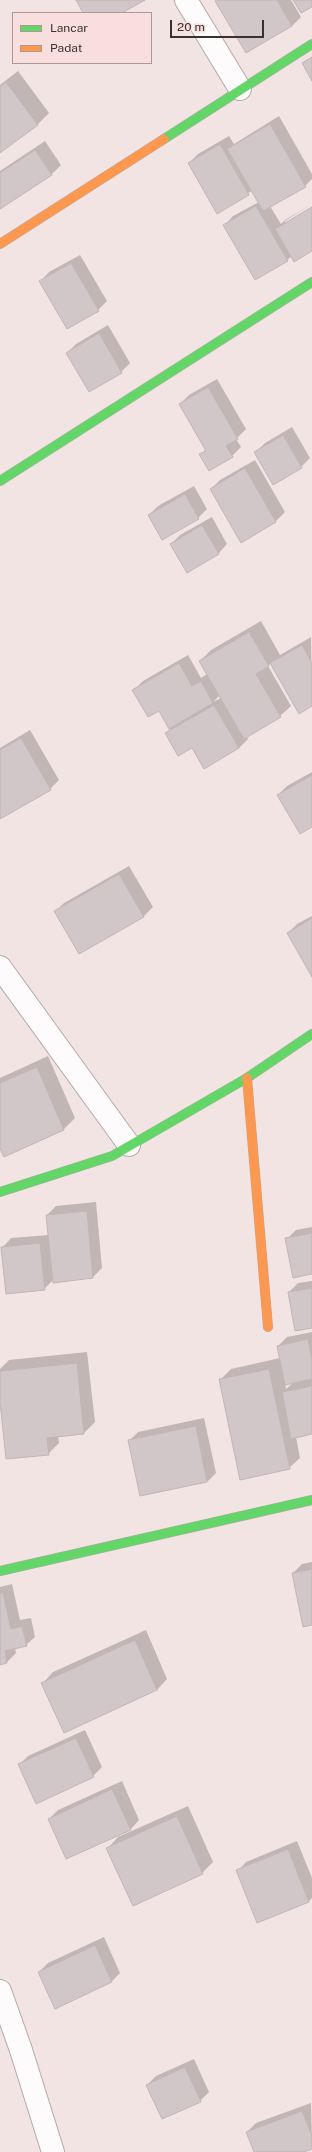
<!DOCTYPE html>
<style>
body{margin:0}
#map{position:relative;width:312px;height:2152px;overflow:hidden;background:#f2e4e2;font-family:"Public Sans",sans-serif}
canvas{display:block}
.legend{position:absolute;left:12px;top:12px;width:140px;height:52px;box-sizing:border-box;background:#f8dedc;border:1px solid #ac9897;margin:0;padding:5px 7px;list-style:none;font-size:12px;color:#3a302f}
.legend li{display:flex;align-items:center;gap:8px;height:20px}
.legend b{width:20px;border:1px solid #ac9897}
.scale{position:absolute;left:170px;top:20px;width:94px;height:18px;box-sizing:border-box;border:2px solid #3a302f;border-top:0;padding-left:5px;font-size:12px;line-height:14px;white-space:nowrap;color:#3a302f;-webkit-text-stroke:3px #f8dedc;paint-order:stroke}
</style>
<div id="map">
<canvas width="312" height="2152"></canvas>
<ul class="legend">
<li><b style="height:5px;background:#63d668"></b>Lancar</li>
<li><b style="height:5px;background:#ff974d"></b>Padat</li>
</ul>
<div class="scale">20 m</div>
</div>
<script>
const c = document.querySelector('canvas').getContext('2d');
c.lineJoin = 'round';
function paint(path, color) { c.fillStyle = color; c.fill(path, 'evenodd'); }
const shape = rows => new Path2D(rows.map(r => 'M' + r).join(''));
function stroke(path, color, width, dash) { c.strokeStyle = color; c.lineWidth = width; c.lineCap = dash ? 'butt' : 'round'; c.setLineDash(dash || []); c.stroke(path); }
paint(shape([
 [218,0,291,0,301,17,292,26,246,52],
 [18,71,49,113,38,124,0,152,0,85],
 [279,116,312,174,312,179,305,186,270,206,281,224,285,220,312,204,285,221,285,224,312,208,312,250,292,256,287,260,225,225,233,216,259,202,253,190,218,212,189,163,198,154,229,136,234,144],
 [45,141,61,165,52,174,0,208,0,171],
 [80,255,107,301,98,310,41,281,49,272],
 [108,325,130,363,121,372,67,353,76,344],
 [217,379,246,429,236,439,241,447,232,456,201,455,206,449,180,404,189,395],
 [292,427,310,458,301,467,256,452,265,443],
 [255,460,285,512,276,521,241,541,211,489,220,480],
 [194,486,207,509,198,518,149,515,158,506],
 [212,517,227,544,219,553,171,544,180,535],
 [261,621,280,655,311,637,312,705,271,663,268,666,291,706,280,716,246,736,248,739,239,748,205,767,193,747,166,733,173,726,159,710,134,690,143,681,188,655,201,678,207,674,200,661,211,650],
 [220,695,221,698,215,701,214,701],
 [30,730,59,780,50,789,0,818,0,748],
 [312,772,312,826,278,795,287,786],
 [129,866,153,907,144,916,79,953,55,912,64,903],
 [312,916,312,975,288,933,297,924],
 [48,1056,75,1118,64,1129,4,1156,0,1147,0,1078],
 [96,1202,102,1268,93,1277,53,1280,44,1289,3,1247,11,1238,49,1235,47,1215,56,1206],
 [312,1227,312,1273,287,1239,296,1230],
 [312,1281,312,1327,289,1292,298,1283],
 [312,1332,312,1433,296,1437,300,1458,289,1468,220,1380,231,1369,280,1358,278,1346,287,1337],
 [294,1382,286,1389,285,1383],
 [87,1352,95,1422,84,1433,58,1436,59,1443,48,1454,0,1393,0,1369,9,1360],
 [204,1418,216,1473,207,1482,129,1441,138,1432],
 [312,1562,312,1624,293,1573,302,1564],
 [12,1584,20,1620,31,1618,35,1637,26,1645,15,1648,16,1653,7,1662,0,1664,0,1587],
 [146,1630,167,1679,157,1690,43,1683,53,1672],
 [85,1730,102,1767,93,1776,19,1765,28,1756],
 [122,1781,139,1820,131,1829,67,1858,49,1819,58,1810],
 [188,1806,213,1862,202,1873,108,1848,118,1837],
 [297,1841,312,1878,312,1898,309,1901,258,1922,238,1871,246,1862],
 [104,1937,120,1973,111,1982,39,1972,48,1963],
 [194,2059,209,2092,200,2101,147,2085,156,2076],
 [311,2103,312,2148,301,2152,255,2152,247,2132,256,2123]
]), '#0003');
const building = shape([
 [76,0,145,0,122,13,83,13,76,0],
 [217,0,277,0,292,26,246,53,215,1,217,0],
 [293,0,312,0,312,7,301,13,293,0],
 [312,57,312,81,302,63,312,57],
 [6,82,38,125,0,153,0,86,6,82],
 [270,124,306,187,263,211,227,149,270,124],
 [220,144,249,195,217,214,188,163,220,144],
 [35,150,52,175,0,209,0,173,35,150],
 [256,206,288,261,255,280,223,225,256,206],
 [312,207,312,251,294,262,275,229,312,207],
 [71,263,99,311,67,329,39,281,71,263],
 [99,333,122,373,89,392,66,353,99,333],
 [208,387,238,439,226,446,233,457,209,471,199,454,206,451,179,404,208,387],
 [283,435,302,468,273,485,254,452,283,435],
 [245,468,276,522,241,543,210,489,245,468],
 [185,494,199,519,162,540,148,515,185,494],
 [202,525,219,554,187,573,170,544,202,525],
 [249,632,269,666,256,674,281,717,244,739,199,661,249,632],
 [302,645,312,663,312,706,299,714,270,663,302,645],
 [179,663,192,686,201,681,213,703,169,729,159,711,148,717,132,690,179,663],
 [214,705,239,748,204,769,192,748,178,756,165,733,214,705],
 [21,738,51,790,0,819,0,750,21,738],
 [312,775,312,827,300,834,277,795,312,775],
 [119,874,144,917,79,954,54,911,119,874],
 [312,918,312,977,287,933,312,918],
 [37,1067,64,1130,4,1157,0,1149,0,1083,37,1067],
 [87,1211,93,1278,53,1283,46,1215,87,1211],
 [312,1233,312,1274,293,1278,285,1238,312,1233],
 [40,1243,45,1290,6,1294,1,1247,40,1243],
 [312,1288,312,1328,295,1331,288,1292,312,1288],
 [308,1339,312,1360,312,1379,285,1385,277,1346,308,1339],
 [77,1363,84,1434,47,1438,49,1455,6,1459,0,1402,0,1371,77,1363],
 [269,1369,290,1469,240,1480,219,1379,269,1369],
 [312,1386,312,1434,291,1439,282,1392,312,1386],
 [196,1426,207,1482,140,1496,128,1440,196,1426],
 [312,1569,312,1625,303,1627,292,1573,312,1569],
 [0,1593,3,1593,11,1629,22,1626,27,1646,5,1651,7,1663,0,1665,0,1593],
 [135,1640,157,1690,64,1733,41,1683,135,1640],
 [76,1738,94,1777,36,1804,18,1764,76,1738],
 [112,1789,131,1830,66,1859,48,1819,112,1789],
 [177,1816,203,1874,133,1906,106,1848,177,1816],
 [288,1849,309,1902,257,1923,236,1870,288,1849],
 [95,1945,112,1982,55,2009,38,1972,95,1945],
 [185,2067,201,2102,162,2119,146,2085,185,2067],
 [302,2111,312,2136,312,2149,304,2152,254,2152,246,2132,302,2111]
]);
paint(building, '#d2c7c8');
stroke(building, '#c0b5b6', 1);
const street = shape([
 [186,0,240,89],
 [0,967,129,1145],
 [0,1991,21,2050,53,2152]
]);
const fast = shape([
 [164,139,312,44],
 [0,481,312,282],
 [0,1192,112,1156,247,1078,312,1034],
 [0,1571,312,1500]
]);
const slow = shape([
 [0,244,164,139],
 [247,1078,268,1327]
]);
stroke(street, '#b4aaa9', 24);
stroke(fast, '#b4aaa9', 10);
stroke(slow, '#b4aaa9', 10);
stroke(street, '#fdfbfb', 22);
stroke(fast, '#63d668', 9);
stroke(slow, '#ff974d', 9);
</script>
